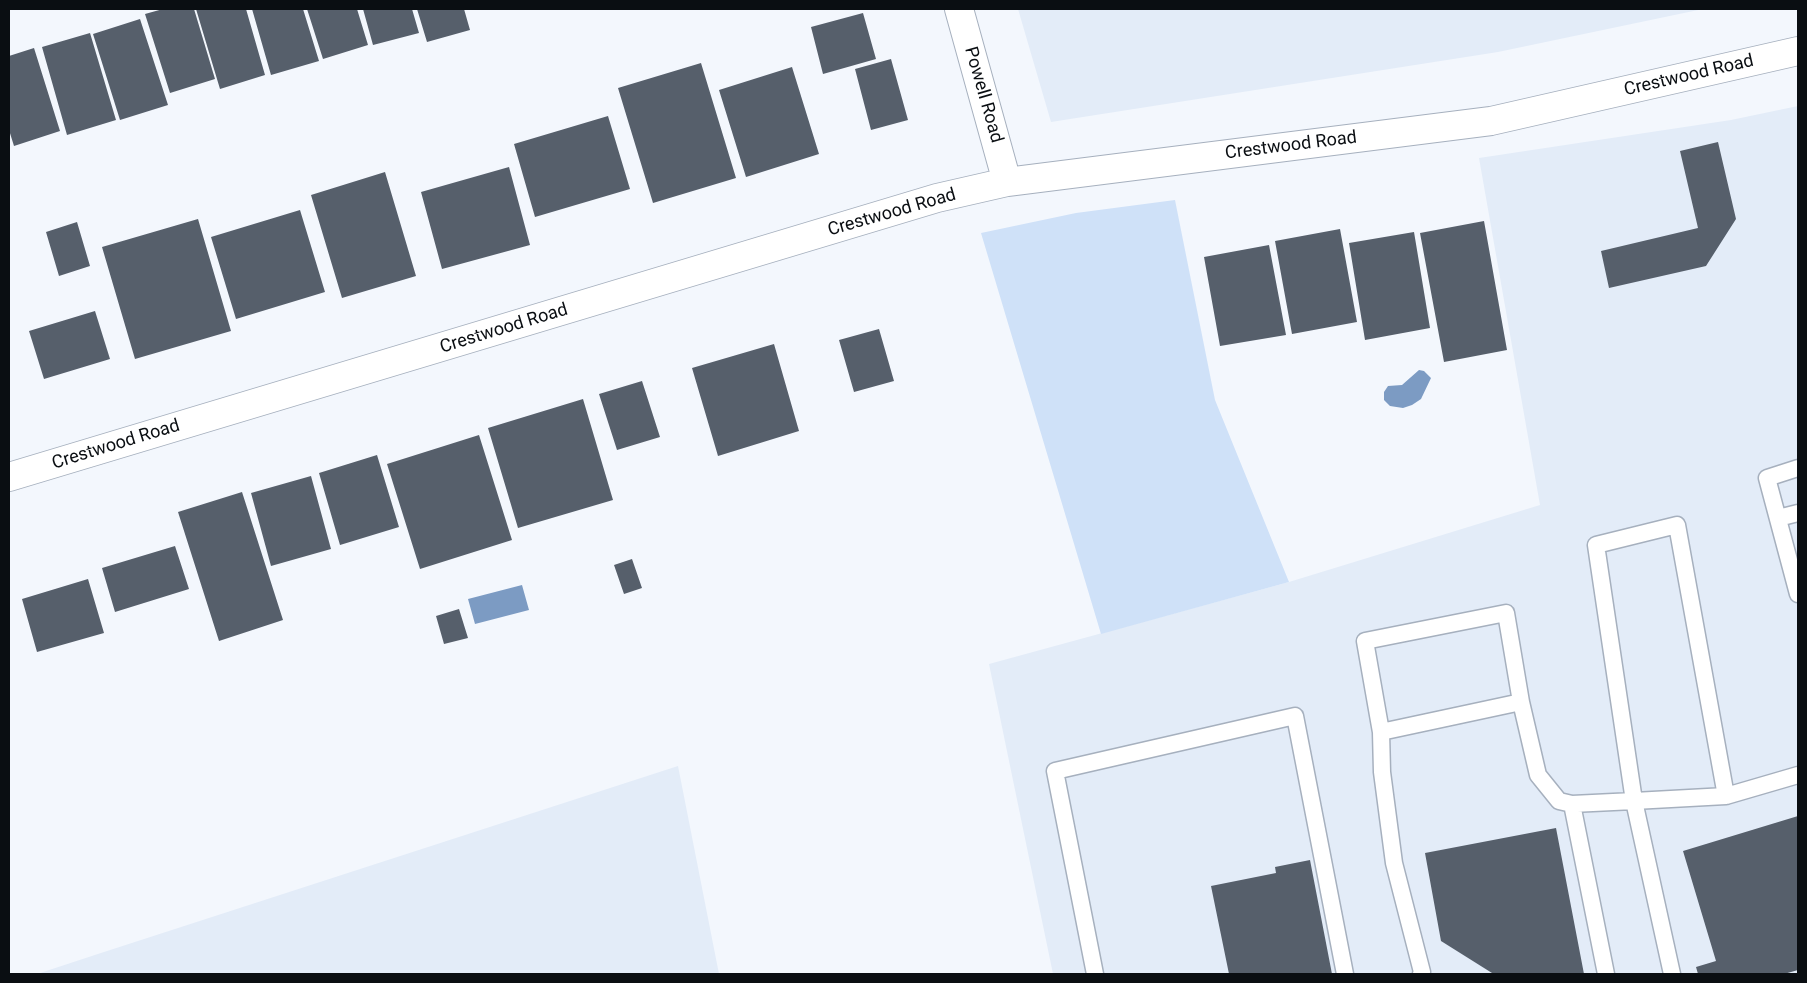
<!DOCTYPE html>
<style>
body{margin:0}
#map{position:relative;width:1807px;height:983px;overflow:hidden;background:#f3f7fd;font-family:Roboto,sans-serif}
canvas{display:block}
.frame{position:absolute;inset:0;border:10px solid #0a0e12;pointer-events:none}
</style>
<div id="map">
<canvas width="1807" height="983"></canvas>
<div class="frame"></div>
</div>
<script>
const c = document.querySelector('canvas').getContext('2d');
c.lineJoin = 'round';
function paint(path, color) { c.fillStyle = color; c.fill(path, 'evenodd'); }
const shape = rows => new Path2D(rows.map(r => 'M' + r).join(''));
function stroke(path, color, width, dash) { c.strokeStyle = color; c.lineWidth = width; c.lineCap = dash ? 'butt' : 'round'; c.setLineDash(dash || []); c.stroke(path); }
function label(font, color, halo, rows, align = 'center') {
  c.font = font + ' Roboto,sans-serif'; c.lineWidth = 5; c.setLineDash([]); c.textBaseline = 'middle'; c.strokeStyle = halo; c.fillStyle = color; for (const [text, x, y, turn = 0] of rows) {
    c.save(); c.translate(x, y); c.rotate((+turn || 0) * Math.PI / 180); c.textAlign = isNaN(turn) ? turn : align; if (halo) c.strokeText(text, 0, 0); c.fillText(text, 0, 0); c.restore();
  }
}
paint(shape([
 [1018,9,1703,9,1498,52,1051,122],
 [1798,106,1798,974,1053,974,989,664,1289,582,1540,505,1479,158,1731,120],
 [678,766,719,974,37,974,104,952]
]), '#e3ecf8');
paint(shape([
 [1175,200,1215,400,1289,582,1101,634,981,233,1076,213]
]), '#cfe1f8');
paint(shape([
 [1419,370,1424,371,1431,378,1421,399,1412,405,1403,408,1390,406,1384,400,1384,392,1388,386,1402,385],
 [522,585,529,610,475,624,468,599]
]), '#7c9bc3');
paint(shape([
 [163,9,194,9,215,79,170,93,145,14],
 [196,9,246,9,265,75,220,89],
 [252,9,303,9,319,61,271,75],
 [307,9,357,9,368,45,323,59],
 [363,9,412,9,419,33,373,45],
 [417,9,464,9,470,30,427,42],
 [863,13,876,59,823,74,811,27],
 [140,19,168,105,120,120,93,34],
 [90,33,116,120,67,135,42,47],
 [34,48,60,131,14,146,9,130,9,56],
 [891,59,908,120,871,130,855,69],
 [701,63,736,178,653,203,618,88],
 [792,67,819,154,746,177,719,90],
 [608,116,630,189,535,217,514,144],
 [1718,142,1736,219,1706,266,1609,288,1601,251,1698,228,1680,151],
 [509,167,530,245,442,269,421,192],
 [385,172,416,276,342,298,311,195],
 [300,210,325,292,236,319,211,237],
 [198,219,231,331,135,359,102,247],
 [1484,221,1507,350,1444,362,1420,233],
 [77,222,90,266,59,276,46,232],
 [1340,229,1357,322,1292,334,1275,241],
 [1414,232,1430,328,1365,340,1349,243],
 [1269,245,1286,335,1220,346,1204,257],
 [95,311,110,359,44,379,29,331],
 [879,329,894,381,854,392,839,340],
 [774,344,799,431,718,456,692,368],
 [642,381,660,437,617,450,599,394],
 [583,399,613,500,518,528,488,428],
 [479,435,512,540,420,569,387,464],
 [377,455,399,527,340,545,319,473],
 [311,476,331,549,271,566,251,493],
 [242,492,283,620,219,641,178,512],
 [175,546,189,589,115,612,102,568],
 [632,559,642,588,624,594,614,565],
 [88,579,104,633,37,652,22,599],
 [459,609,468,638,444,644,436,616],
 [1798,816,1798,970,1784,974,1698,974,1696,967,1716,961,1683,851],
 [1556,828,1584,974,1491,974,1492,973,1441,941,1425,853],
 [1310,860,1332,974,1229,974,1211,886,1276,873,1275,867]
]), '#565f6b');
const service = shape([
 [1798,468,1767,478,1798,594],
 [1778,518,1798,513],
 [1381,732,1521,702],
 [1095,974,1055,771,1295,716,1345,974],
 [1421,974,1422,972,1394,863,1382,772,1381,732,1365,641,1506,613,1521,702,1538,775,1559,801,1572,804],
 [1606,974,1572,804,1634,801,1596,545,1677,525,1726,796,1798,775],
 [1672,974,1634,801,1726,796]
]);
const minor = shape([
 [959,9,1007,182],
 [9,477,937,198,1007,182,1491,121,1798,51]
]);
stroke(service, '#a6b0be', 19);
stroke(minor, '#a6b0be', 30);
stroke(service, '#fff', 16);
stroke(minor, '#fff', 28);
label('18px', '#0a0e12', '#fff', [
 ["Crestwood Road",1689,76,-13],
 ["Powell Road",983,95,74],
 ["Crestwood Road",1291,146,-7],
 ["Crestwood Road",892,213,-16],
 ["Crestwood Road",504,329,-17],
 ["Crestwood Road",116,445,-17]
]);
</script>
